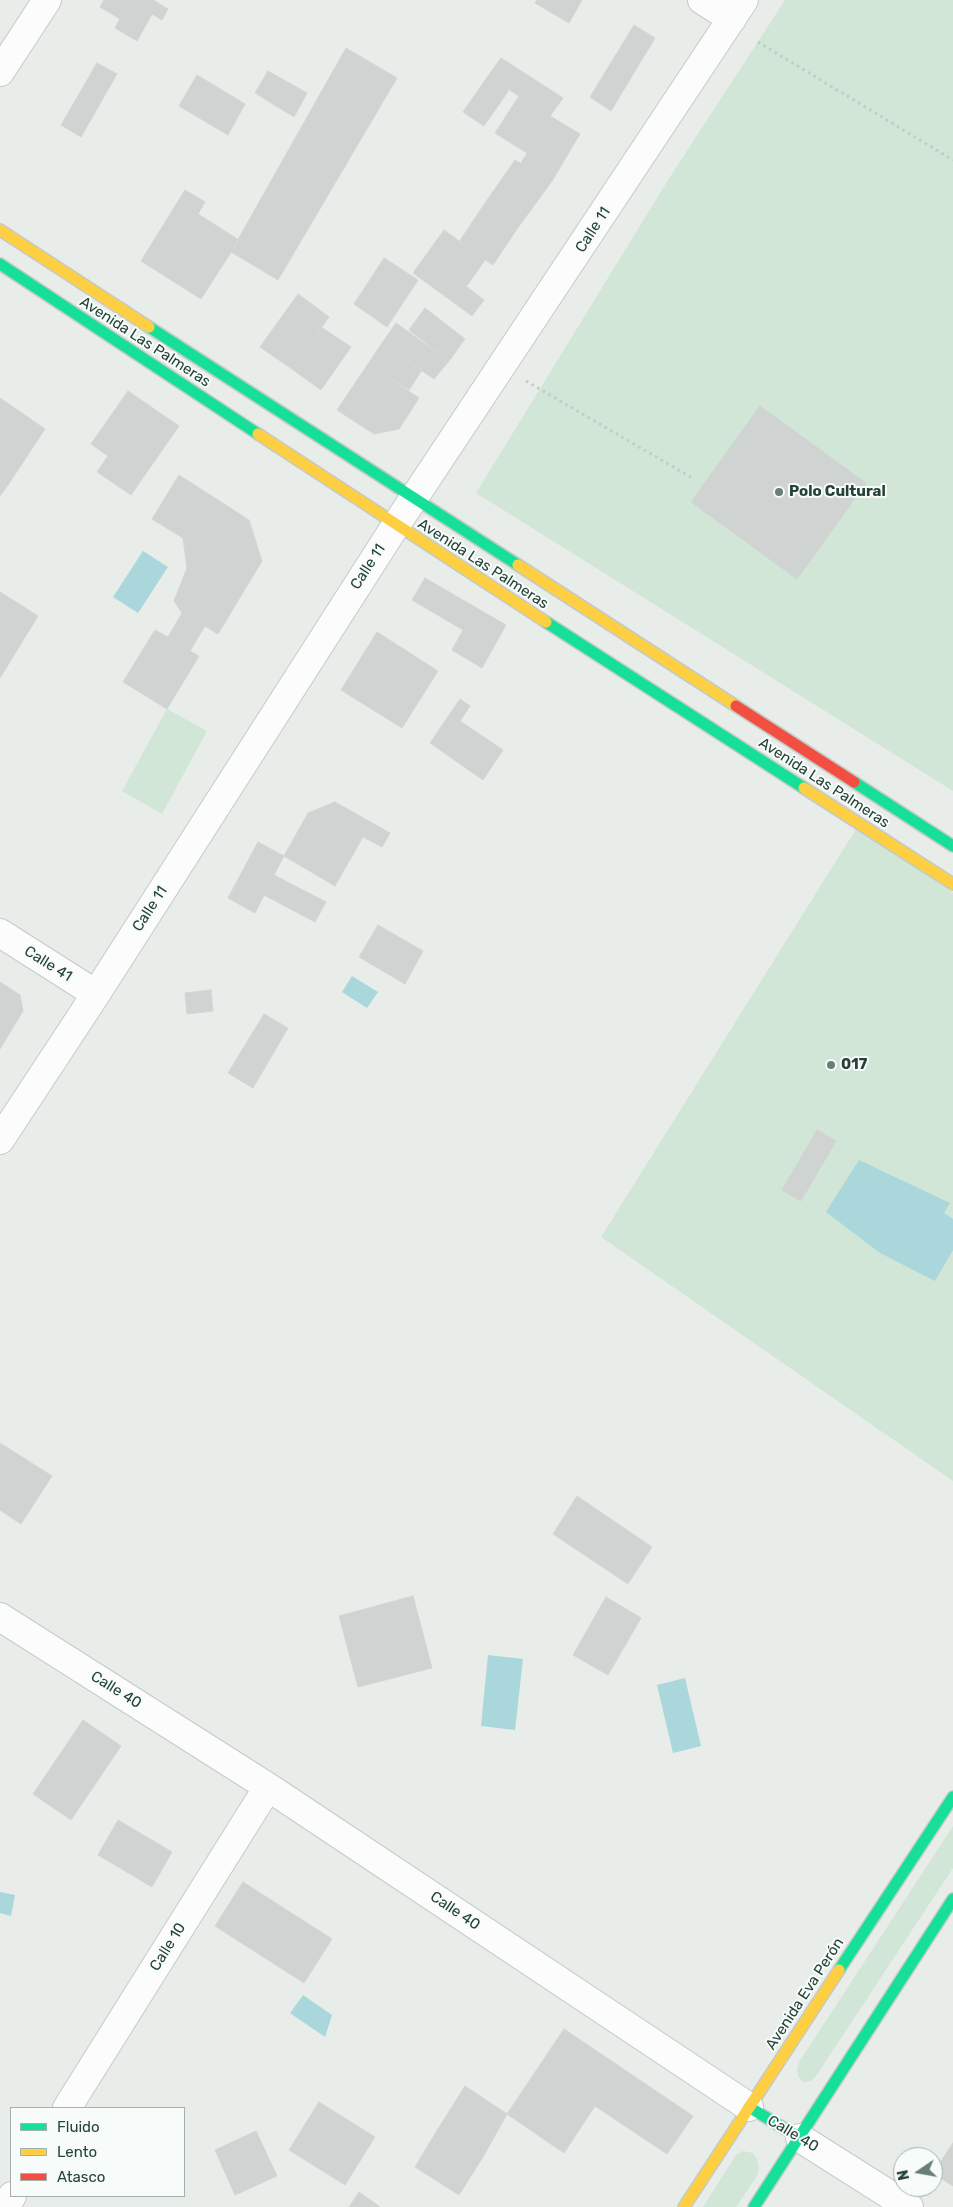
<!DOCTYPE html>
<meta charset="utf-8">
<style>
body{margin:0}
#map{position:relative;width:953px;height:2207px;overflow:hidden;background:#e8edea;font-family:Rubik,sans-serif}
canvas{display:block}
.legend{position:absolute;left:10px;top:2107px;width:175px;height:90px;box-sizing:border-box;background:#f7fbf9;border:1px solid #a3b1ac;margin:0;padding:6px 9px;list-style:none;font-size:15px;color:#244238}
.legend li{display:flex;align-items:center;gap:10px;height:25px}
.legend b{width:25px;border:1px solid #a3b1ac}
.north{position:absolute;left:893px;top:2147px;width:50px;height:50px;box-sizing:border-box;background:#f7fbf9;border:1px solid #a3b1ac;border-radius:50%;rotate:258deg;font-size:14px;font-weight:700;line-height:20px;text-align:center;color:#244238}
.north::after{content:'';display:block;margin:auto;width:18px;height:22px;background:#697e76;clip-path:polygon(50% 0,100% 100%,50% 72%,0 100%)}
</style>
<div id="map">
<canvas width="953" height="2207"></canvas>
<ul class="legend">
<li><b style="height:6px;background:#16e098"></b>Fluido</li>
<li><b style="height:6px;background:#ffcf43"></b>Lento</li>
<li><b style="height:6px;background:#f24e42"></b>Atasco</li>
</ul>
<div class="north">N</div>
</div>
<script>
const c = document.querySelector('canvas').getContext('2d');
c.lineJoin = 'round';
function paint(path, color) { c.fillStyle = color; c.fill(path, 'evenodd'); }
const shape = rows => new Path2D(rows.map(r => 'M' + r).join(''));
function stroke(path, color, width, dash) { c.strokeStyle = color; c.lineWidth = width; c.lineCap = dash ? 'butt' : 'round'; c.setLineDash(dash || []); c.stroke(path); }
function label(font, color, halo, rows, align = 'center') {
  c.font = font + ' Rubik,sans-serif'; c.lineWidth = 4; c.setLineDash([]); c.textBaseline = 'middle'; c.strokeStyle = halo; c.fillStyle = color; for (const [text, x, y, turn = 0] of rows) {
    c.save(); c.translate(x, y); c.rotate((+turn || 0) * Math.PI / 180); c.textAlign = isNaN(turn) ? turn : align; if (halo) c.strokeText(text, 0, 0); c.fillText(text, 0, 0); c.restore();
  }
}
paint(shape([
 [785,0,953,0,953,791,476,493,668,180],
 [167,709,207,731,162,814,122,791],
 [856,829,953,893,953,1481,601,1237],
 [953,1826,953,1868,818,2073,812,2081,804,2082,798,2077,797,2069,799,2062],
 [743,2151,753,2153,757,2159,759,2168,757,2176,736,2207,703,2207,736,2155]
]), '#d1e6d6');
paint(shape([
 [143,551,168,567,138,613,113,597],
 [352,976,378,992,367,1008,342,992],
 [859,1160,950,1203,944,1213,953,1219,953,1250,935,1281,880,1253,826,1212],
 [488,1655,523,1659,515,1730,481,1726],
 [685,1678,701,1746,673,1753,657,1685],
 [0,1892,15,1895,11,1916,0,1913],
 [303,1995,332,2015,325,2037,290,2013]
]), '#a9d7db');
const building = shape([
 [104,0,153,0,168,9,162,20,152,14,137,41,115,28,120,19,100,7,104,0],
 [537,0,582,0,569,23,535,3,537,0],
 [634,25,655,38,611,111,590,97,634,25],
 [346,48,397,78,278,280,231,252,346,48],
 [501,58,563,98,550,116,488,76,501,58],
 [97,63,117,74,81,137,61,125,97,63],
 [268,71,307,93,294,117,255,93,268,71],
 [197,75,245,104,228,135,179,106,197,75],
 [488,76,509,90,484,126,463,112,488,76],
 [519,96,550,116,527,153,495,133,519,96],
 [550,116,580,134,552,181,521,163,550,116],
 [515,160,552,181,517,229,483,206,515,160],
 [185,190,205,202,198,214,239,240,201,299,141,261,185,190],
 [483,206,517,229,493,265,459,242,483,206],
 [444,230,485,260,466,287,454,277,442,294,413,273,444,230],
 [384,258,418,280,387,327,354,304,384,258],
 [454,277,484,300,472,316,442,294,454,277],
 [298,294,329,317,292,369,260,347,298,294],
 [425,308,465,339,449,361,409,330,425,308],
 [396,323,449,361,434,379,382,343,396,323],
 [321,327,351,347,321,390,292,369,321,327],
 [382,343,422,370,409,390,368,364,382,343],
 [368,364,419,398,399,429,374,434,337,410,368,364],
 [128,391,179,426,131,495,97,472,108,456,91,444,128,391],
 [0,398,45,429,8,485,0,480,0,398],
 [760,406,866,483,797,579,691,502,760,406],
 [179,475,249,520,262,561,218,634,205,626,190,651,199,656,167,709,123,682,155,630,168,637,182,613,174,601,187,568,183,538,152,519,179,475],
 [0,480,8,485,0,496,0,480],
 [425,578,506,625,482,668,452,650,463,630,412,600,425,578],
 [0,592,38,616,0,678,0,592],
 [377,632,438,671,402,728,341,690,377,632],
 [460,699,470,706,460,721,503,750,483,780,430,743,460,699],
 [335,802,390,833,382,847,363,837,335,886,284,856,308,813,335,802],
 [258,842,284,856,274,875,326,902,315,922,264,895,255,913,228,898,258,842],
 [378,925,423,951,405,984,359,957,378,925],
 [0,982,20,995,23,1011,0,1049,0,982],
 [211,990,213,1011,187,1014,185,993,211,990],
 [264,1014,288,1028,253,1088,228,1073,264,1014],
 [817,1130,836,1141,801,1201,782,1190,817,1130],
 [0,1443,52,1476,21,1524,0,1510,0,1443],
 [577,1496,652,1547,628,1584,553,1534,577,1496],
 [413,1596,432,1668,358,1687,339,1616,413,1596],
 [606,1597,641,1618,608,1675,573,1655,606,1597],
 [83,1720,121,1746,71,1820,33,1794,83,1720],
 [118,1820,172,1852,152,1887,98,1855,118,1820],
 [243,1882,332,1939,304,1983,215,1926,243,1882],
 [564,2029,693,2116,667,2154,595,2106,564,2153,507,2114,564,2029],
 [465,2086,507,2114,483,2157,438,2129,465,2086],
 [319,2102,375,2137,345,2185,289,2150,319,2102],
 [438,2129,483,2157,459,2195,415,2167,438,2129],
 [256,2131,277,2176,235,2195,215,2150,256,2131],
 [953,2143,953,2186,933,2173,953,2143],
 [359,2192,380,2207,349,2207,359,2192]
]);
paint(building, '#cfd4d2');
stroke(building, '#d1d6d3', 1);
const street = shape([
 [702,0,732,19],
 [0,72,47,0],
 [0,933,96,994],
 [0,1140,96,994,396,525,744,0],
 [0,1617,268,1787,749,2107],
 [67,2108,268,1787],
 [800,2138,909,2207],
 [5,2207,12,2196]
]);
const fast = shape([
 [0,264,258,434],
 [149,327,518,565],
 [546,622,804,788],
 [854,782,953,846],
 [839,1970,953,1797],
 [749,2107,800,2138],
 [754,2207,953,1899]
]);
const slow = shape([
 [0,230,149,327],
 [258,434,546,622],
 [518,565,736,706],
 [804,788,953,884],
 [684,2207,839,1970]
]);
const jam = shape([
 [736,706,854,782]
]);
stroke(street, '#c5cac7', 30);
stroke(fast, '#c3cbc7', 14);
stroke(slow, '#c3cbc7', 14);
stroke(jam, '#c3cbc7', 14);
stroke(shape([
 [758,42,953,160],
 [526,381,694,479]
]), '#c3ccc8', 3, [2.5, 4]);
stroke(street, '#fcfcfc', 28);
stroke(fast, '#16e098', 11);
stroke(slow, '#ffcf43', 11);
stroke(jam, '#f24e42', 11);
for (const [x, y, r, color] of [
 [779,492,5,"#697e76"],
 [831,1065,5,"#697e76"]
]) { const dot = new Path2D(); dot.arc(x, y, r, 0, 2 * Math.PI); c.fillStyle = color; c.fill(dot); stroke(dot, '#f7fbf9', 2); }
label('15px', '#244238', '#f7fbf9', [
 ["Calle 11",593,230,-57],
 ["Avenida Las Palmeras",145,342,33],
 ["Avenida Las Palmeras",483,564,33],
 ["Calle 11",368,567,-57],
 ["Avenida Las Palmeras",824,783,33],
 ["Calle 11",150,909,-57],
 ["Calle 41",48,964,32],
 ["Calle 40",116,1690,32],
 ["Calle 40",455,1911,34],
 ["Calle 10",168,1947,-58],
 ["Avenida Eva Perón",805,1994,-57],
 ["Calle 40",793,2134,31]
]);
label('bold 15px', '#244238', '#f7fbf9', [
 ["Polo Cultural",789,492],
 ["017",841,1065]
], 'left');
</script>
